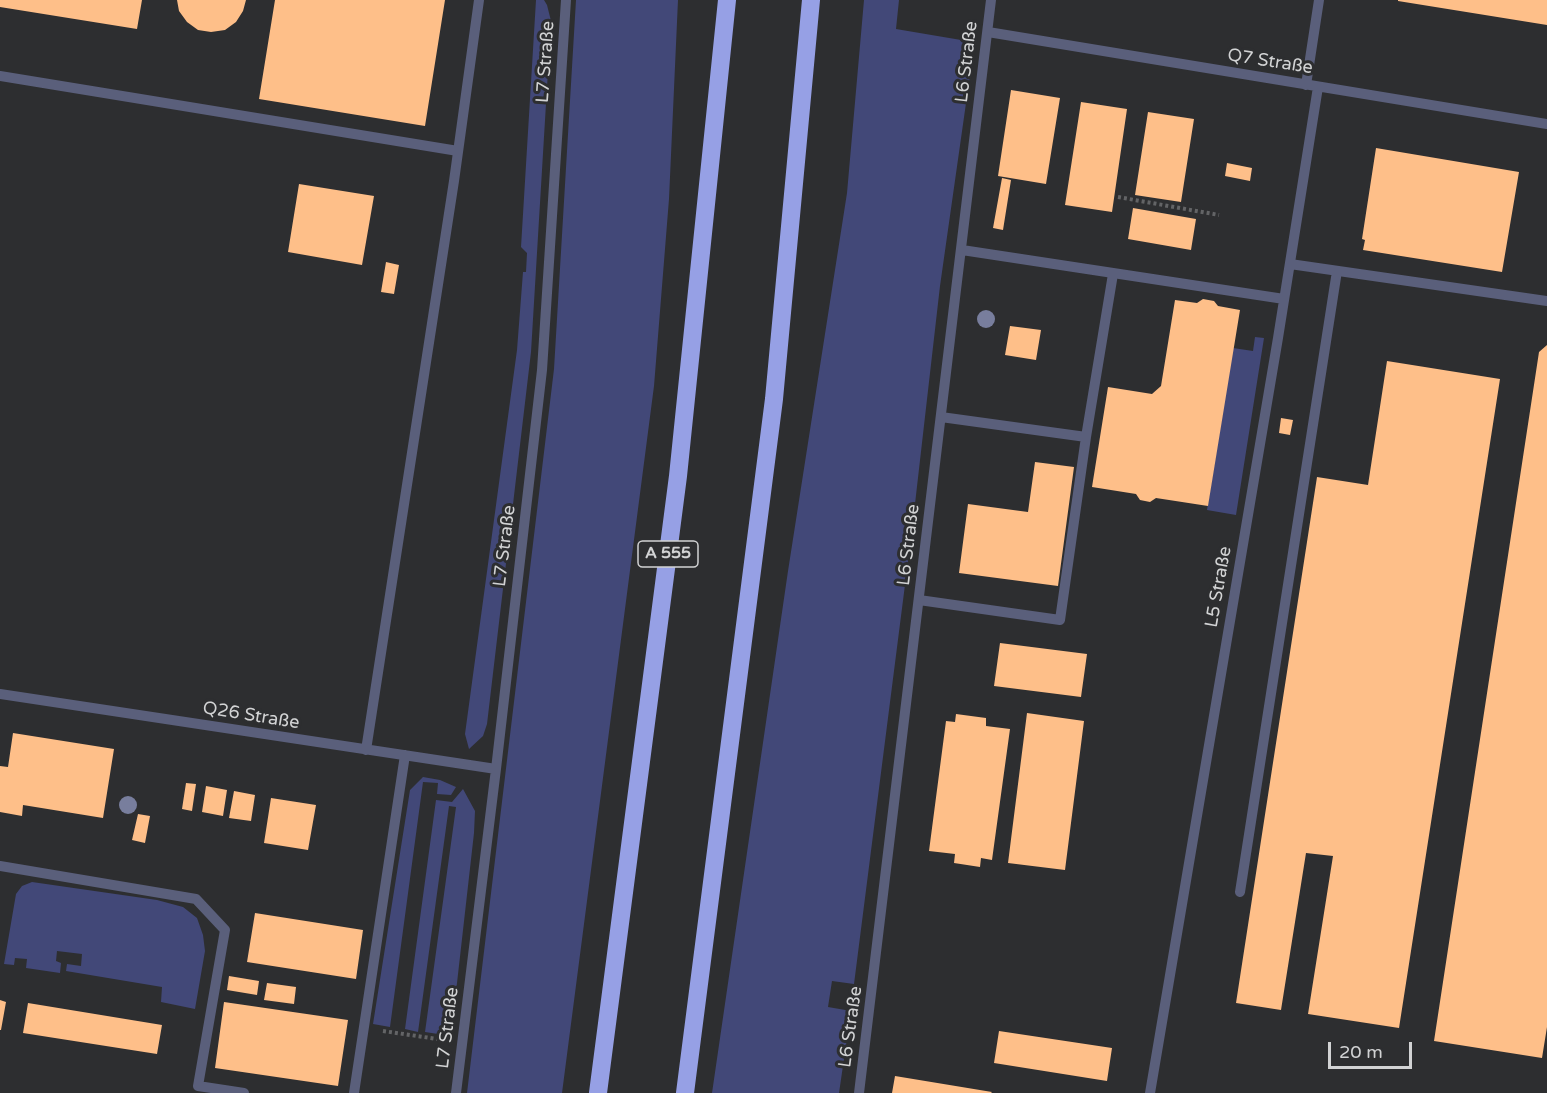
<!DOCTYPE html>
<meta charset="utf-8">
<style>
body{margin:0}
#map{position:relative;width:1547px;height:1093px;overflow:hidden;background:#2d2e30;font-family:"Varela Round",sans-serif}
canvas{display:block}
.scale{position:absolute;left:1328px;top:1042px;width:84px;height:27px;box-sizing:border-box;border:3px solid #d2d3d4;border-top:0;padding-left:8px;font-size:18px;line-height:21px;white-space:nowrap;color:#d2d3d4;-webkit-text-stroke:4px #2d2e30;paint-order:stroke}
</style>
<div id="map">
<canvas width="1547" height="1093"></canvas>
<div class="scale">20 m</div>
</div>
<script>
const c = document.querySelector('canvas').getContext('2d');
c.lineJoin = 'round';
function paint(path, color) { c.fillStyle = color; c.fill(path, 'evenodd'); }
const shape = rows => new Path2D(rows.map(r => 'M' + r).join(''));
function stroke(path, color, width, dash) { c.strokeStyle = color; c.lineWidth = width; c.lineCap = dash ? 'butt' : 'round'; c.setLineDash(dash || []); c.stroke(path); }
function label(font, color, halo, rows, align = 'center') {
  c.font = font + ' "Varela Round",sans-serif'; c.lineWidth = 6; c.setLineDash([]); c.textBaseline = 'middle'; c.strokeStyle = halo; c.fillStyle = color; for (const [text, x, y, turn = 0] of rows) {
    c.save(); c.translate(x, y); c.rotate((+turn || 0) * Math.PI / 180); c.textAlign = isNaN(turn) ? turn : align; if (halo) c.strokeText(text, 0, 0); c.fillText(text, 0, 0); c.restore();
  }
}
paint(shape([
 [536,0,544,0,547,5,551,21,531,352,487,724,483,736,469,749,465,734,517,350,523,272,526,272,527,253,521,247],
 [576,0,678,0,669,199,654,386,562,1093,467,1093,554,369],
 [864,0,899,0,896,29,967,41,970,75,940,286,912,530,854,984,832,981,828,1007,851,1011,839,1093,712,1093,788,571,847,193],
 [1255,337,1264,338,1236,515,1207,510,1233,348,1253,351],
 [423,777,440,780,456,787,451,795,437,794,438,783,423,782,390,1027,373,1024,410,790],
 [463,789,475,811,474,833,451,1036,425,1032,456,807,449,806,418,1032,405,1029,436,800,452,802],
 [32,882,157,900,183,907,197,918,203,935,205,951,195,1009,161,1002,162,987,66,971,67,964,81,966,82,954,57,951,56,961,61,963,60,973,26,968,27,959,15,958,14,965,4,964,16,894,22,886]
]), '#424878');
paint(shape([
 [0,0,142,0,137,29,0,7],
 [177,0,246,0,243,11,236,22,225,30,211,32,198,30,187,22,179,11],
 [275,0,445,0,425,126,259,99],
 [1398,0,1547,0,1547,25,1398,1],
 [1011,90,1060,98,1046,184,998,176],
 [1081,102,1127,109,1112,212,1065,205],
 [1148,112,1194,119,1181,202,1135,195],
 [1376,148,1519,172,1502,272,1363,250,1365,240,1362,239],
 [1227,163,1252,168,1250,181,1225,176],
 [1002,178,1011,180,1003,230,993,228],
 [299,184,374,196,362,265,288,252],
 [1133,208,1196,219,1191,250,1128,239],
 [386,262,399,265,394,294,381,292],
 [1203,299,1214,301,1218,306,1240,310,1208,506,1156,498,1150,502,1140,500,1136,494,1092,487,1108,387,1152,394,1161,386,1175,300,1197,303],
 [1010,326,1041,330,1036,360,1005,355],
 [1547,345,1547,1027,1542,1058,1434,1041,1539,352],
 [1387,361,1500,379,1399,1028,1308,1014,1333,856,1306,853,1281,1010,1236,1003,1317,477,1368,485],
 [1281,418,1293,420,1290,435,1279,433],
 [1035,462,1074,467,1058,586,959,573,968,504,1028,512],
 [1000,643,1087,654,1081,697,994,686],
 [1027,713,1084,721,1065,870,1008,863],
 [956,714,986,718,986,726,1010,729,992,860,981,858,980,867,954,863,955,854,929,851,946,721,955,722],
 [13,733,114,749,103,818,23,805,22,816,0,812,0,766,8,767],
 [186,783,196,784,192,811,182,809],
 [206,786,227,790,223,816,202,812],
 [234,791,255,795,251,821,229,818],
 [271,798,316,805,308,850,264,843],
 [138,814,150,816,145,843,132,840],
 [255,913,363,930,356,979,247,962],
 [229,976,259,981,257,995,227,990],
 [267,983,296,987,294,1004,264,1000],
 [0,1000,6,1002,1,1030,0,1030],
 [224,1002,348,1020,338,1086,215,1068],
 [28,1003,162,1025,157,1054,23,1033],
 [999,1031,1112,1048,1107,1081,994,1063],
 [895,1076,992,1092,991,1093,892,1093]
]), '#febf89');
stroke(shape([
 [1118,197,1219,215],
 [383,1031,444,1040]
]), '#636466', 4, [3, 3]);
stroke(shape([
 [988,32,1547,124],
 [0,76,458,151],
 [1306,85,1319,0],
 [962,250,1284,299],
 [1290,264,1547,301],
 [941,417,1086,437],
 [919,600,1060,620,1086,437,1113,274],
 [0,694,496,769],
 [366,750,454,181,479,0],
 [0,866,196,899,225,930,198,1086,244,1093],
 [1240,892,1337,271],
 [354,1093,405,755],
 [456,1093,496,769,542,370,566,0],
 [859,1093,991,0],
 [1150,1093,1278,338,1318,87]
]), '#5a5f7b', 10);
stroke(shape([
 [598,1093,678,476,727,0],
 [685,1093,774,399,811,0]
]), '#96a0e5', 18);
c.fillStyle = '#787e9d';
for (const [x, y] of [
 [986,319],
 [128,805]
]) { c.beginPath(); c.arc(x, y, 9, 0, 2 * Math.PI); c.fill(); }
for (const [x, y, w] of [
 [668,554,60]
]) { const box = new Path2D(); box.roundRect(x - w / 2, y - 13, w, 26, 4.5); c.fillStyle = '#2d2e30'; c.fill(box); stroke(box, '#d2d3d4', 1.5); }
label('bold 16px', '#d2d3d4', null, [
 ["A 555",668,554]
]);
label('18px', '#d2d3d4', '#2d2e30', [
 ["L7 Straße",546,62,-86],
 ["L6 Straße",967,62,-83],
 ["Q7 Straße",1270,62,9],
 ["L6 Straße",909,545,-83],
 ["L7 Straße",505,546,-83],
 ["L5 Straße",1219,587,-80],
 ["Q26 Straße",251,716,9],
 ["L6 Straße",851,1027,-82],
 ["L7 Straße",448,1028,-83]
]);
</script>
